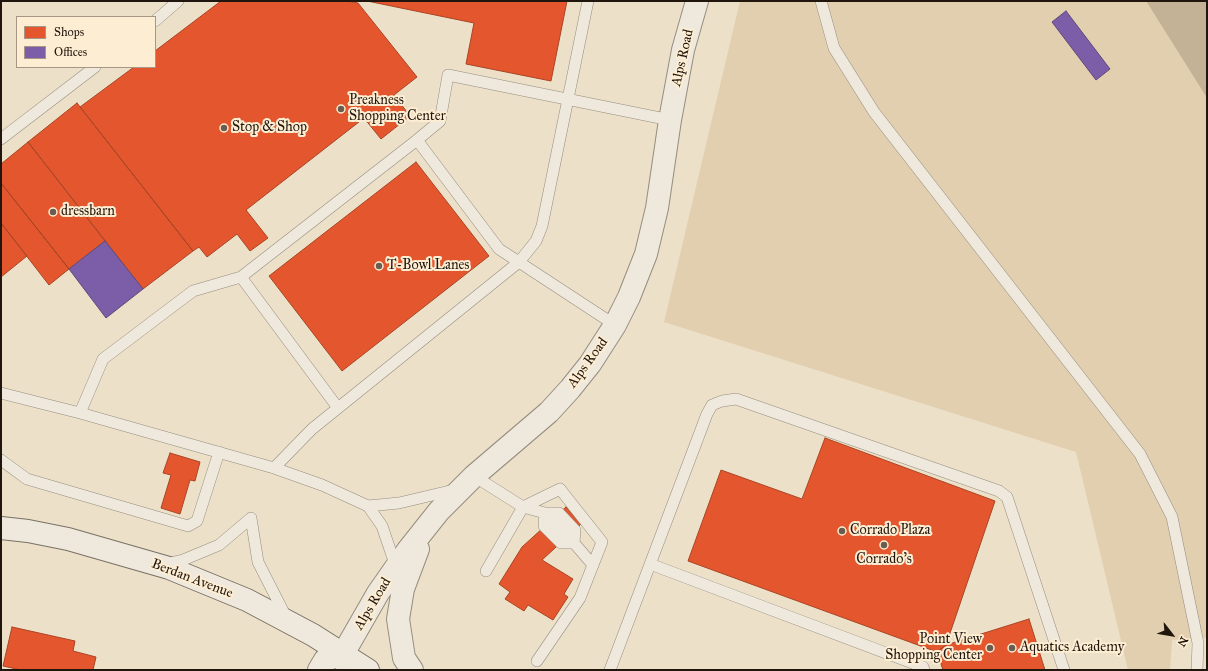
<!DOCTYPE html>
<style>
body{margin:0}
#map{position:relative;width:1208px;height:671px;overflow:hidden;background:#ede0c8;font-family:"IM FELL Great Primer",serif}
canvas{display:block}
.frame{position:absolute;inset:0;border:2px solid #20160e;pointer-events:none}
.legend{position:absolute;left:16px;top:16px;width:140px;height:52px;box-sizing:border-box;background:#fdedd2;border:1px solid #a59784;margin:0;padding:5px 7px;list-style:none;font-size:12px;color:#20160e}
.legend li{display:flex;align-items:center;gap:8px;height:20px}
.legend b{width:20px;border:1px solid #a59784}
.north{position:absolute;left:1152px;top:615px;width:40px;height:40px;-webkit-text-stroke:3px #fdedd2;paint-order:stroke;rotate:121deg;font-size:11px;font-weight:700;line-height:16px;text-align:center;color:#20160e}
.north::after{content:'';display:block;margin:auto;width:14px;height:18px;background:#20160e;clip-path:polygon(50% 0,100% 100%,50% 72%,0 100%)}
</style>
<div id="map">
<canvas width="1208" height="671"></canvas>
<div class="frame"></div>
<ul class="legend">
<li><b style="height:11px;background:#e4572e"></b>Shops</li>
<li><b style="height:11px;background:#7b5ea7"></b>Offices</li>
</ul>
<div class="north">N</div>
</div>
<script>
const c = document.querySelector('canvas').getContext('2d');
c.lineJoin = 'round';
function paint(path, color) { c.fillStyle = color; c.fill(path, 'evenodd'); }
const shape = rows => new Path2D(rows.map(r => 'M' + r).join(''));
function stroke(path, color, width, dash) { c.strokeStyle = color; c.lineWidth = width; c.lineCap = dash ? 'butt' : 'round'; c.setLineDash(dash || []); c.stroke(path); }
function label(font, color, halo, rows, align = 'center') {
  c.font = font + ' "IM FELL Great Primer",serif'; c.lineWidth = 4; c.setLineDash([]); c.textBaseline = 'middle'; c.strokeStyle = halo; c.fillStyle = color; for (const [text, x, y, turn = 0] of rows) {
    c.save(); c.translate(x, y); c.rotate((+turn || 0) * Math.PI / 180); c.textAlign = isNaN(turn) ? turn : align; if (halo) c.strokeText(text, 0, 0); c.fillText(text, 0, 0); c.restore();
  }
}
paint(shape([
 [740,1,1146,1,1207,98,1207,638,1172,640,1170,670,1128,670,1076,452,664,322]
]), '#e1cfb0');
paint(shape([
 [1146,1,1207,1,1207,98]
]), '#c3b295');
const shops = shape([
 [221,1,347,1,358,3,417,77,394,95,410,116,381,139,364,118,246,210,268,238,250,251,237,234,207,257,199,247,193,251,80,107,134,67,155,67,155,51,221,1],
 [367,1,567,1,551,81,466,64,474,23,367,1],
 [77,103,193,251,143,289,28,142,77,103],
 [28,142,105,241,69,269,1,183,1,164,28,142],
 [416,162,489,256,342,371,269,276,416,162],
 [1,183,69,269,49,285,1,223,1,183],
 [1,223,27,256,1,277,1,223],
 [825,438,995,501,946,645,937,652,688,561,721,470,802,499,825,438],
 [170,453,200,462,195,481,190,480,180,514,161,508,171,475,163,473,170,453],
 [566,507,581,524,542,560,573,579,564,594,568,597,553,620,528,605,524,611,505,599,510,592,499,584,522,547,566,507],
 [1029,619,1045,670,943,670,937,652,946,645,1029,619],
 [12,627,75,641,73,651,96,657,93,670,21,670,3,666,12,627]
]);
paint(shops, '#e4572e');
stroke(shops, '#a94424', 1);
const offices = shape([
 [1066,11,1110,69,1096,80,1052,22,1066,11],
 [105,241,143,289,106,318,69,269,105,241]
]);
paint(offices, '#7b5ea7');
stroke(offices, '#604879', 1);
const service = shape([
 [821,1,834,48,874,112,1140,454,1172,517,1198,643,1197,670],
 [155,21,178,1],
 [1,139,95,67],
 [417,140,499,249,615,325],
 [241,277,338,408],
 [1,393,80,413,103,359,193,291,241,277,417,140,440,121,448,75,670,120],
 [80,413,274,468,322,485,368,506,399,503,454,490],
 [1,460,27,479,188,526,197,521,219,452],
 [274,468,312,429,519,262,536,241,542,226,588,1],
 [474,476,523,507,486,571],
 [368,506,382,526,396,567],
 [523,507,560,489,602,542,580,598,537,661],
 [523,507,545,513,559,513,575,530,574,543],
 [545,513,574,543,593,565],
 [545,513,544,526,561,543,574,543],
 [251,518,258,562,286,617],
 [165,564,183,560,219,545,251,518],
 [650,564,923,667,924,670],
 [610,670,707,414,712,405,722,401,736,399,999,491,1007,497,1064,670]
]);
const minor = shape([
 [319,670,325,660,343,654,348,670]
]);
const tertiary = shape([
 [343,654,378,593,408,550,439,511,474,476,549,412,570,389,590,364,615,325,629,297,646,254,657,208,670,120,683,50,697,1],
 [412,670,404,658,398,619,403,589,418,549]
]);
const secondary = shape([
 [1,528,28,531,68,539,169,568,247,600,313,635,368,670]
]);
stroke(service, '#958d7f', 12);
stroke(minor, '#958d7f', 24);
stroke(tertiary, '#958d7f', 24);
stroke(secondary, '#797165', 24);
stroke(service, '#efe8dc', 11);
stroke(minor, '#efe8dc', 22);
stroke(tertiary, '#efe8dc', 22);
stroke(secondary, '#efe8dc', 22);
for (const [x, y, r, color] of [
 [341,109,4,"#685d4f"],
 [224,128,4,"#685d4f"],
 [53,212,4,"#685d4f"],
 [379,266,4,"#685d4f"],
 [842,531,4,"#685d4f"],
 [884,545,4,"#685d4f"],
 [990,648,4,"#685d4f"],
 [1012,648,4,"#685d4f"]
]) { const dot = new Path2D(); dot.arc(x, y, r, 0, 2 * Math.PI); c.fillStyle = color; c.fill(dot); stroke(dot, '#fdedd2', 1.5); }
label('14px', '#20160e', '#fdedd2', [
 ["Alps Road",683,58,-77],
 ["Alps Road",588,363,-54],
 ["Berdan Avenue",192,579,21],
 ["Alps Road",373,604,-59]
]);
label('14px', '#20160e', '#fdedd2', [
 ["Preakness",349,101],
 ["Shopping Center",349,117],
 ["Stop & Shop",232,128],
 ["dressbarn",61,212],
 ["T-Bowl Lanes",387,266],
 ["Corrado Plaza",850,531],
 ["Corrado's",884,560,"center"],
 ["Point View",982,640,"right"],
 ["Shopping Center",982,656,"right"],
 ["Aquatics Academy",1020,648]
], 'left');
</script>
